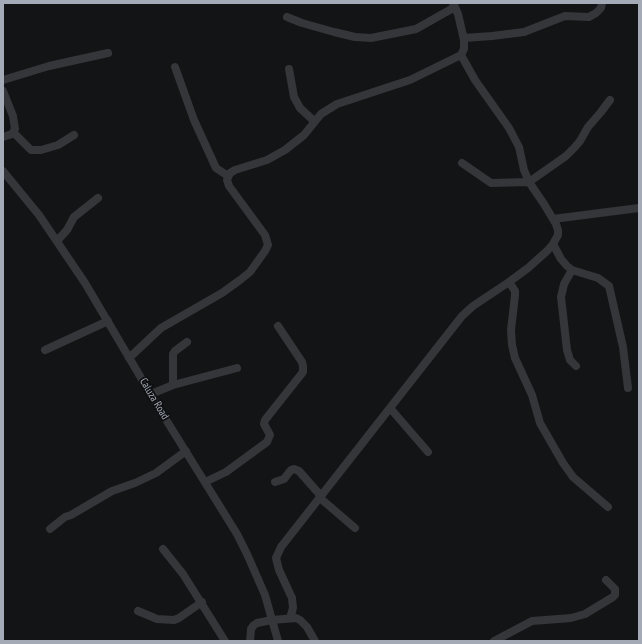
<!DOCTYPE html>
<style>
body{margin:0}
#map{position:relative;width:642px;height:644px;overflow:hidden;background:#131415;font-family:"PT Sans Narrow",sans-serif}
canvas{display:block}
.frame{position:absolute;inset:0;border:4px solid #a5abb6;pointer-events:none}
</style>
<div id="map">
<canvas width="642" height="644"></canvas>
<div class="frame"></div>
</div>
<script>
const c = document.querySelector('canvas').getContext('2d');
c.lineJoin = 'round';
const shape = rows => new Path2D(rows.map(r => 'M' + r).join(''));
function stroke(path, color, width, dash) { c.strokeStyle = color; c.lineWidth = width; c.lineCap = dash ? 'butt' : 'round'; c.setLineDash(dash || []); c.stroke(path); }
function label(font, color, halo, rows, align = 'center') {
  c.font = font + ' "PT Sans Narrow",sans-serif'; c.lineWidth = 3.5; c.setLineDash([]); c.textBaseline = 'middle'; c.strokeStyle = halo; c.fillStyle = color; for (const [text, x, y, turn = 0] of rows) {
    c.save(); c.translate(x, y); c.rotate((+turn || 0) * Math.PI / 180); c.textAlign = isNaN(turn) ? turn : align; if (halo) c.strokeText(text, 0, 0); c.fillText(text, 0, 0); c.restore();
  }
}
stroke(shape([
 [287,17,302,23,334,32,355,37,371,38,416,29,455,7],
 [464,38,492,36,524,32,565,16,589,17,596,13,601,8,602,3],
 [175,67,194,120,216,168,228,176],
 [289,69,294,97,300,108,314,121],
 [3,80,49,66,108,53],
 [3,91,13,116,15,129,12,134,3,137],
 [14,133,31,150,41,150,58,145,74,135],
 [462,163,491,183,529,182,566,156,575,147,580,141,588,127,601,112,610,100],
 [3,171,39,215,85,283,160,410,237,534,247,554,265,595,278,641],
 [553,219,639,208],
 [57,241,67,230,74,217,98,198],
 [553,244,561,259,567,266,572,270,598,278,609,286,623,347,628,388],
 [572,270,564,284,561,297,567,350,570,360,576,366],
 [509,282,515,291,515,295,511,330,512,345,515,358,532,395,540,423,563,463,573,477,608,507],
 [45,350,108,321],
 [129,358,161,328,222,293,240,280,250,272,265,251,268,245,265,235,229,186,227,180,230,173,235,170,267,160,285,150,304,135,321,114,337,104,410,80,461,55,464,49,464,40,458,14,453,3],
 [173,385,173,354,175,351,187,342],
 [151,394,173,385,237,368],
 [390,408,428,452],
 [205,482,226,472,267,442,270,435,264,424,265,420,303,372,303,366,302,362,278,326],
 [275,482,284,479,291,470,294,469,299,471,321,496],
 [320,498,355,528],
 [50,529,65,517,71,515,112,491,135,483,156,473,186,451],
 [163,549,183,574,225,641],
 [138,611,157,619,174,620,179,618,202,602],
 [290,618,293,608,292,598,279,570,276,558,281,547,462,316,473,306,509,282,528,268,547,251,553,244,558,235,558,230,556,224,544,204,529,182,524,170,519,147,509,128,475,80,461,55],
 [250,641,251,629,254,625,257,623,272,620,296,618,300,620,307,627,315,641],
 [494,641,532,621,571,618,585,614,613,597,615,595,615,589,606,580]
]), '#34363a', 8);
label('11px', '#a5abb6', '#0e0f10', [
 ["Caluza Road",154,399,59]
]);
</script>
